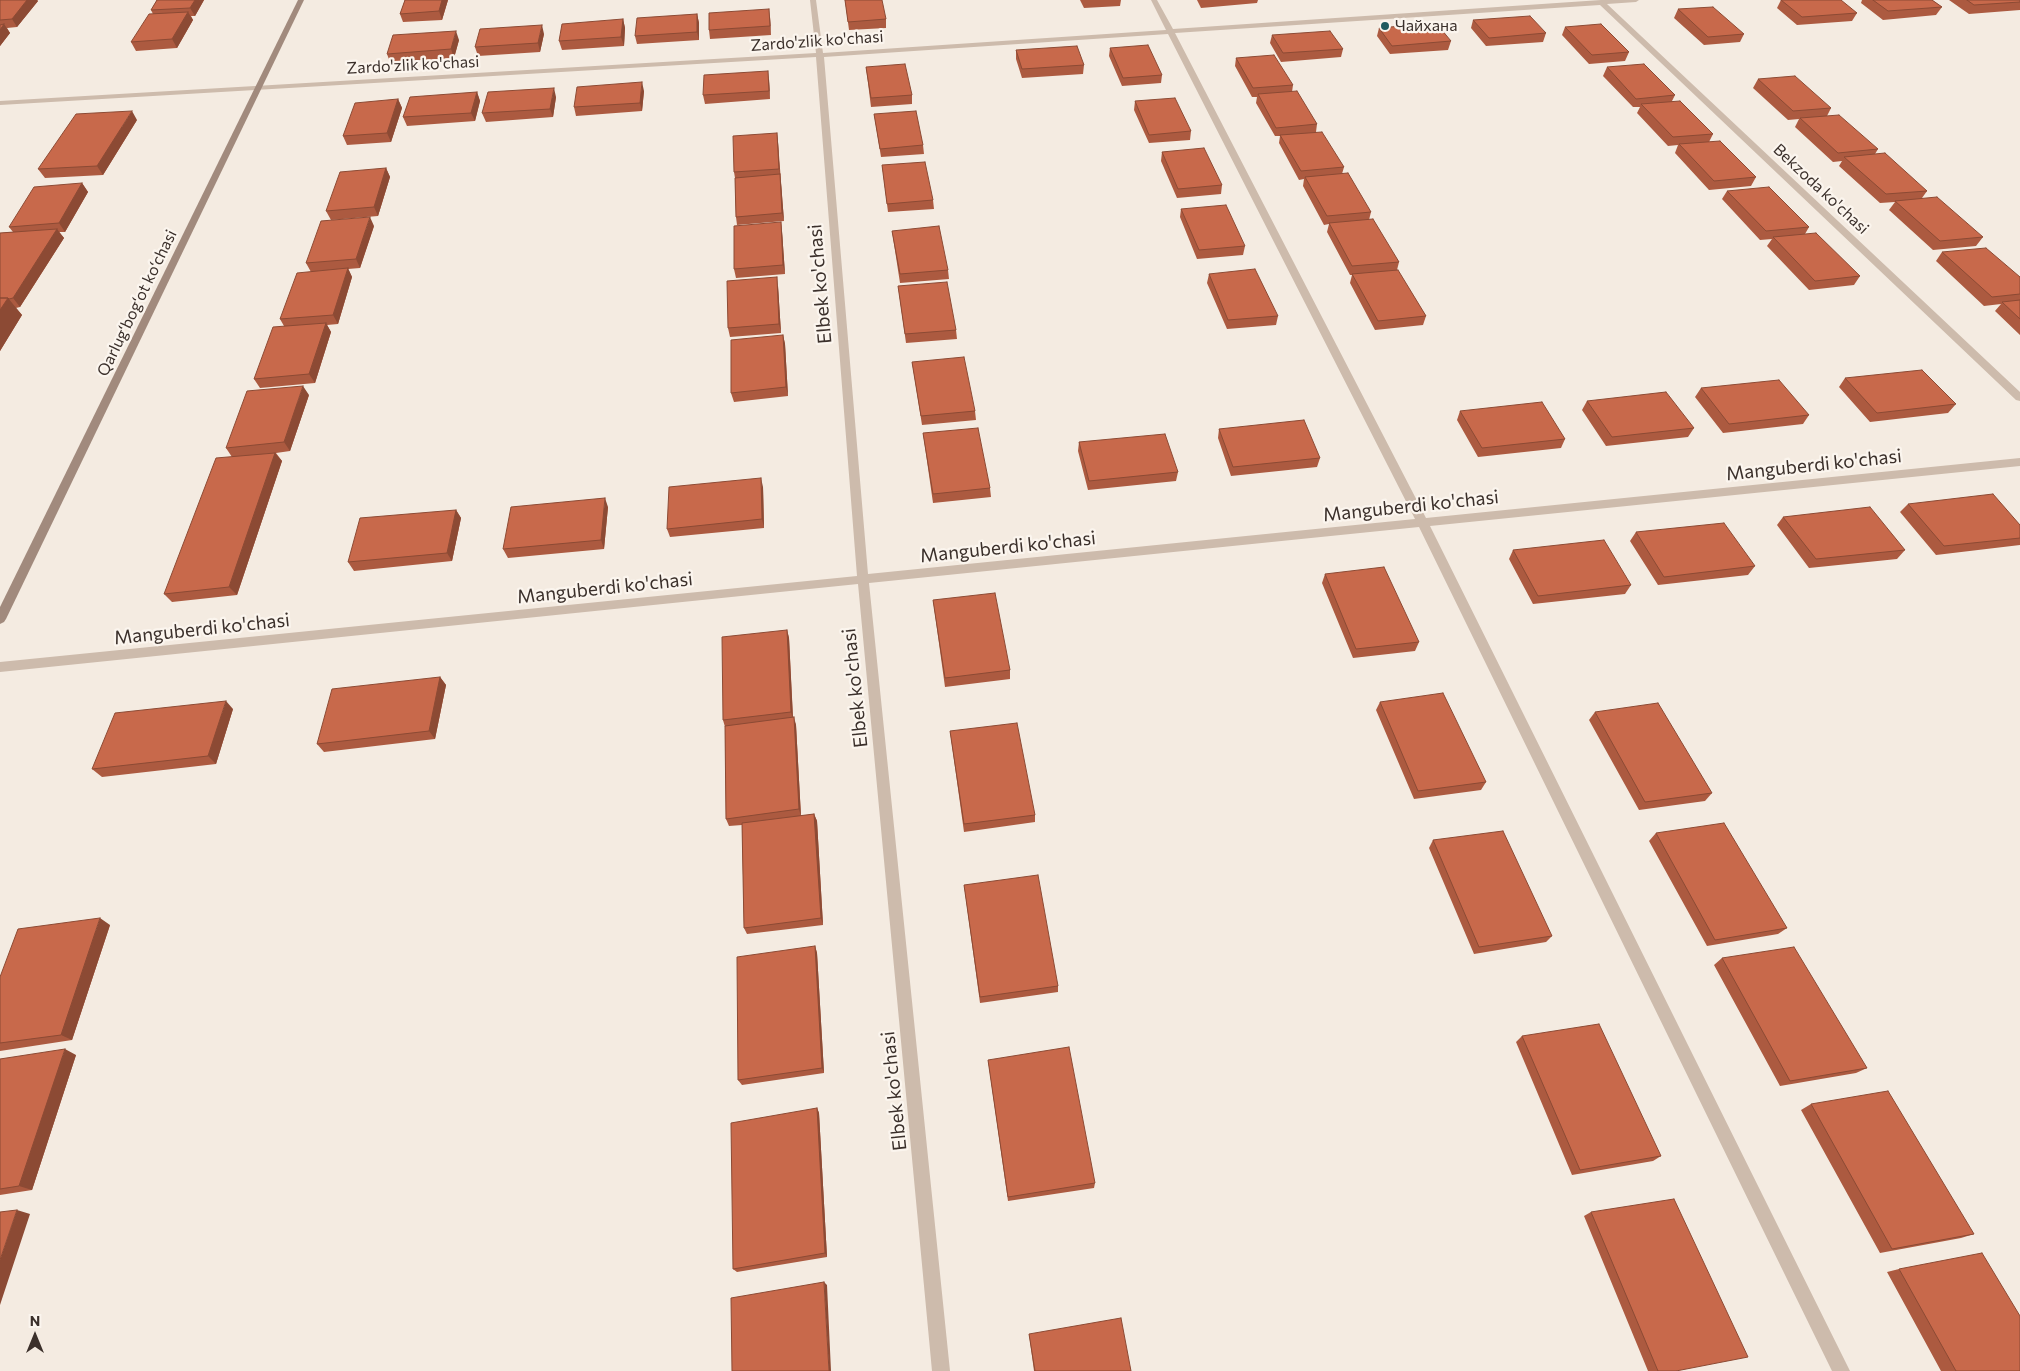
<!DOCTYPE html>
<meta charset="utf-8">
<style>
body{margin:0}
#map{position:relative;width:2020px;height:1371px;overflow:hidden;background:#f4ebe1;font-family:Commissioner,sans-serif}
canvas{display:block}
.north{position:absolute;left:10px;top:1311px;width:50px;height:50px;-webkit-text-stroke:4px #fbf5ee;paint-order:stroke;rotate:0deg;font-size:14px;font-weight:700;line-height:20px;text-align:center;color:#3b302b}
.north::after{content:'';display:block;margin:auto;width:18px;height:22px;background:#3b302b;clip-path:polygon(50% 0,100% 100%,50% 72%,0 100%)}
</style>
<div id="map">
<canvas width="2020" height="1371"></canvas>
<div class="north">N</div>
</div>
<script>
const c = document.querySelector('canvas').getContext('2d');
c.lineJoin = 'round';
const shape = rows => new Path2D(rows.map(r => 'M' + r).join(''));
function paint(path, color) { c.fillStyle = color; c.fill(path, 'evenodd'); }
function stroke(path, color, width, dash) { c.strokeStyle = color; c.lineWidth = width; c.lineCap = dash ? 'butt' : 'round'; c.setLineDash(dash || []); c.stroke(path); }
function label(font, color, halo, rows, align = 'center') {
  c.font = font + ' Commissioner,sans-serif'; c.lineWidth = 4.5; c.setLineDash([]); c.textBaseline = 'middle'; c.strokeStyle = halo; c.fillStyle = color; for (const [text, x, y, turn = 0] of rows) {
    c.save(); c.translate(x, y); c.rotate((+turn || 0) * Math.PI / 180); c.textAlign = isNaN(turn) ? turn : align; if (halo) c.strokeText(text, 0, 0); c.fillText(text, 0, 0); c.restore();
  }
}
paint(shape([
 [810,0,816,0,823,53,1166,30,1151,0,1157,0,1173,29,1601,0,1639,0,1636,2,1607,4,2020,392,2020,401,2016,400,1600,5,1175,33,1426,518,2020,458,2020,466,1430,526,1850,1371,1832,1371,1419,527,869,583,950,1371,932,1371,858,584,0,672,0,662,857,576,816,57,0,105,0,101,816,53,810,0],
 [1168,34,1415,519,868,574,824,57,1168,34]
]), '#cdbbac');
paint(shape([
 [298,0,304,0,6,619,4,622,0,624,0,607,298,0]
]), '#a18a7d');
paint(shape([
 [0,0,37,0,38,1,17,27,7,28,10,33,0,46],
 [157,0,204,0,195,16,191,16,193,20,177,48,136,51,131,42,153,14,151,10],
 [405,0,448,0,442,20,403,22,400,14],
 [845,0,886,19,886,28,849,30],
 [1080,0,1121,0,1120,6,1084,8],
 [1197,0,1258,0,1257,3,1201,8],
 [1781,0,1857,13,1852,21,1797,25,1777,8],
 [1862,0,1932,0,1942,7,1936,15,1883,20,1861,3],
 [1949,0,2020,0,2020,10,1969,14],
 [1678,9,1744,34,1740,42,1704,45,1674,18],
 [697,14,699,23,699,40,637,44,635,36],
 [770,17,771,35,710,39,709,30],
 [623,19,625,28,624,46,562,50,559,41],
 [1473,20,1546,33,1543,42,1486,46,1471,28],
 [1565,27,1629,52,1625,61,1589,64,1562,35],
 [1379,28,1451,41,1448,50,1390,54,1377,36],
 [544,34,540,52,478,56,475,47],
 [1272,35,1343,49,1341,57,1281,62,1270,43],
 [459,40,454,58,390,62,387,54],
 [1110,48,1162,75,1161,83,1122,86,1109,56],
 [1016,50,1084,65,1083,74,1022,78,1016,59],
 [1236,58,1293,85,1292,92,1317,124,1316,132,1344,167,1342,174,1371,212,1369,220,1399,262,1397,270,1426,316,1423,325,1375,330,1350,283,1352,275,1350,275,1327,232,1329,224,1324,225,1303,186,1304,179,1299,180,1279,143,1280,136,1275,136,1256,103,1257,97,1252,97,1235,66],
 [866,67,912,95,912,104,871,107],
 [1607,67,1675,95,1672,101,1713,134,1709,142,1756,177,1751,186,1709,190,1675,153,1678,145,1668,146,1637,113,1640,107,1633,107,1603,76],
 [769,79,770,99,705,104,703,95],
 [1758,79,1831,108,1827,116,1878,149,1875,154,1927,191,1922,198,1983,237,1976,246,1933,250,1889,210,1895,202,1880,203,1839,166,1842,161,1833,162,1795,127,1799,119,1788,120,1753,88],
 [644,91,642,111,576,116,574,107],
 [477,92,480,101,475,121,407,126,403,117],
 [556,97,553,117,486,122,482,113],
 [398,99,402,108,391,142,347,145,343,136],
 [1135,101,1191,131,1190,140,1149,143,1134,110],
 [874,114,923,145,924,154,881,157],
 [137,120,103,175,45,178,38,169],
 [777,133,778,142,784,221,737,225,736,217,735,178,734,172],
 [1162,152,1222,185,1221,194,1177,198,1161,161],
 [882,165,933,200,934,209,888,212],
 [386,168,390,177,378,216,331,220,326,211],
 [82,183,88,192,65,232,59,232,64,238,20,307,16,308,22,315,0,351,0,233,13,232,9,227],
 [1727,191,1809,227,1805,234,1860,276,1854,285,1809,290,1767,246,1772,239,1760,240,1722,199],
 [1181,209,1245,246,1243,255,1197,259,1180,217],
 [781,222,782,231,785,274,736,278,734,269],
 [374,226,360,268,348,269,352,277,338,324,327,325,331,332,315,383,260,388,254,379,284,326,280,319,311,272,306,263],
 [892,231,948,270,949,279,900,283],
 [1942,252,2020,277,2020,335,1995,311,2001,304,1984,306,1936,261],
 [1209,274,1278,316,1276,325,1227,329,1207,283],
 [778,286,781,333,730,337,728,328],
 [898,286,956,330,957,339,906,343],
 [783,335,785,344,788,396,734,402,731,393],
 [912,362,975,411,976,420,922,425],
 [1845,378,1956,404,1948,413,1870,422,1839,387],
 [1701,388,1809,415,1803,424,1723,433,1695,397],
 [309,395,290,451,276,453,282,461,237,595,172,602,164,594,232,457,226,448],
 [1587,401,1694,428,1688,437,1606,446,1582,410],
 [1460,411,1565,439,1561,448,1478,457,1457,420],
 [1219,429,1320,458,1317,467,1231,476,1218,438],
 [923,433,990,488,991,497,933,503],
 [1079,442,1178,472,1176,481,1088,490,1078,451],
 [763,487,764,528,670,537,667,529],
 [1908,504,2020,525,2020,545,1936,555,1900,512],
 [608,507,604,549,508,558,503,549],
 [456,510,461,518,452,561,354,571,348,562],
 [1783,517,1905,550,1897,559,1809,568,1777,525],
 [1636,532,1755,566,1748,575,1658,585,1630,541],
 [1513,550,1631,585,1625,594,1533,604,1509,559],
 [1325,574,1419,642,1415,651,1353,658,1322,583],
 [933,600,1010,670,1010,679,945,687],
 [787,630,789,638,793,717,796,725,801,816,814,814,817,821,823,925,747,934,744,928,742,825,729,826,726,819,725,727,723,720],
 [440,677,446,685,435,739,324,752,317,744],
 [1380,702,1486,782,1481,790,1414,799,1376,710],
 [233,709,216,764,102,777,92,769],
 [1595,712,1712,793,1705,801,1639,810,1589,720],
 [950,731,1035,815,1035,822,964,832],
 [1656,833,1787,928,1778,934,1707,946,1649,841],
 [1433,840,1552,936,1546,942,1474,954,1429,848],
 [964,885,1058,986,1058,992,980,1003],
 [110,925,72,1040,0,1051,0,977],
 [815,946,817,953,824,1073,742,1085,738,1080],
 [1722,958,1867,1068,1856,1073,1780,1086,1714,965],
 [1522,1036,1661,1156,1653,1161,1572,1175,1516,1042],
 [76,1055,32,1190,0,1195,0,1059],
 [988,1060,1095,1183,1094,1188,1008,1201],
 [1811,1104,1974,1234,1961,1238,1880,1253,1801,1110],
 [817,1108,819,1113,827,1257,737,1272,733,1269],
 [1591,1212,1677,1371,1648,1371,1584,1216],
 [1899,1269,2020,1371,1941,1371,1887,1272],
 [1029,1334,1131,1371,1034,1371]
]), '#ac5a40');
paint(shape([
 [27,0,37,0,38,1,17,27,12,19],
 [195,0,204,0,195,16,190,8],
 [442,0,448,0,442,20,439,11],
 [769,9,770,17,771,35,770,26],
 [188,12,193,20,177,48,172,39],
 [697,14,699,23,699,40,697,32],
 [623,19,625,28,624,46,621,37],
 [4,24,10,33,0,46,0,30],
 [542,25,544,34,540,52,538,43],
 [456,31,459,40,454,58,451,49],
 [768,71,769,79,770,99,769,91],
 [642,82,644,91,642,111,640,103],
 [554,88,556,97,553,117,550,109],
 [477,92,480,101,475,121,471,113],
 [398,99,402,108,391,142,387,133],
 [132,111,137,120,103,175,97,166],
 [777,133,778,142,780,178,779,169],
 [386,168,390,177,378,216,374,207],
 [780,174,781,183,784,221,782,213],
 [82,183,88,192,65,232,59,223],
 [370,217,374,226,360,268,356,259],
 [781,222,782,231,785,274,783,265],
 [57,229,64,238,20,307,13,298],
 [348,268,352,277,338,324,333,315],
 [777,277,778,286,781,333,779,324],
 [8,298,22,315,0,351,0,310],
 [326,323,331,332,315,383,309,374],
 [783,335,785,344,788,396,786,387],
 [303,386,309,395,290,451,284,442],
 [275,453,282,461,237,595,229,587],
 [761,478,763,487,764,528,762,519],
 [605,498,608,507,604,549,601,540],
 [456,510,461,518,452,561,447,553],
 [787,630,789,638,793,720,791,712],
 [440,677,446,685,435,739,429,731],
 [226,701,233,709,216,764,208,756],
 [794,717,796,725,801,817,799,809],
 [814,814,817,821,823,925,821,918],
 [100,918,110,925,72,1040,61,1035],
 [815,946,817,953,824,1073,822,1068],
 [65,1049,76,1055,32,1190,19,1186],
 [817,1108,819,1113,827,1257,825,1253],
 [17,1210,30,1214,0,1305,0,1260],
 [824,1282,827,1285,831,1371,829,1371]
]), '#8c4a34');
const building = shape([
 [0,0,27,0,12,19,0,20,0,0],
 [157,0,195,0,190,8,151,10,157,0],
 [405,0,442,0,439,11,400,14,405,0],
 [845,0,882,0,886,19,848,22,845,0],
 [1781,0,1841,0,1857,13,1802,17,1781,0],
 [1873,0,1932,0,1942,7,1888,11,1873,0],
 [1967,0,2020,0,2020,2,1974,5,1967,0],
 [1713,7,1744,34,1708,37,1678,9,1713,7],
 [769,9,770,26,709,30,709,13,769,9],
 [188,12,172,39,131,42,149,14,188,12],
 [697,14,697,32,635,36,637,18,697,14],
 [1530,16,1546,33,1489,38,1473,20,1530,16],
 [623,19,621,37,559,41,562,24,623,19],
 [1436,23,1451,41,1392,46,1379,28,1436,23],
 [4,24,0,30,0,25,4,24],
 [1601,24,1629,52,1592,55,1565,27,1601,24],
 [542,25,538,43,475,47,480,29,542,25],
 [456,31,451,49,387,54,393,35,456,31],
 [1330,31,1343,49,1283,53,1272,35,1330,31],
 [1148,45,1162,75,1123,78,1110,48,1148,45],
 [1077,46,1084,65,1022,69,1016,50,1077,46],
 [1274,55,1293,85,1253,88,1236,58,1274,55],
 [905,64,912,95,871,98,866,67,905,64],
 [1644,64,1675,95,1636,99,1607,67,1644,64],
 [768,71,769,91,703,95,704,75,768,71],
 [1795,76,1831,108,1793,111,1758,79,1795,76],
 [642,82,640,103,574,107,577,87,642,82],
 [554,88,550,109,482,113,488,92,554,88],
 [1297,91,1317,124,1276,128,1258,94,1297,91],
 [477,92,471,113,403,117,410,97,477,92],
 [1175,98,1191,131,1149,135,1135,101,1175,98],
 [398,99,387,133,343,136,355,103,398,99],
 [1680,101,1713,134,1673,137,1641,104,1680,101],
 [132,111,97,166,38,169,76,114,132,111],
 [916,111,923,145,880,149,874,114,916,111],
 [1839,115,1878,149,1838,153,1800,118,1839,115],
 [1322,132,1344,167,1301,171,1280,135,1322,132],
 [777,133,779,169,734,172,733,136,777,133],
 [1720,141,1756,177,1714,181,1679,144,1720,141],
 [1204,148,1222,185,1178,189,1162,152,1204,148],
 [1885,153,1927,191,1886,194,1844,157,1885,153],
 [925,162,933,200,887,204,882,165,925,162],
 [386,168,374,207,326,211,340,172,386,168],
 [1348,173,1371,212,1327,216,1305,177,1348,173],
 [780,174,782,213,736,217,735,178,780,174],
 [82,183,59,223,9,227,34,187,82,183],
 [1769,187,1809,227,1766,231,1727,191,1769,187],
 [1937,197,1983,237,1940,241,1895,201,1937,197],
 [1226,205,1245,246,1199,250,1181,209,1226,205],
 [370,217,356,259,306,263,321,221,370,217],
 [1373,219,1399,262,1352,266,1329,223,1373,219],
 [781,222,783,265,734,269,734,226,781,222],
 [939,226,948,270,900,274,892,231,939,226],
 [57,229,13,298,9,299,8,298,0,298,0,233,57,229],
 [1816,233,1860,276,1815,281,1773,237,1816,233],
 [1986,248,2020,277,2020,294,1992,297,1942,252,1986,248],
 [348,268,333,315,280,319,297,273,348,268],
 [1255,269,1278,316,1228,320,1209,274,1255,269],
 [1398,270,1426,316,1378,321,1352,274,1398,270],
 [777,277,779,324,728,328,727,281,777,277],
 [947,282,956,330,905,334,898,286,947,282],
 [0,298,8,298,0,310,0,298],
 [2020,300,2020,319,2002,302,2020,300],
 [326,323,309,374,254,379,273,327,326,323],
 [783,335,786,387,731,393,731,340,783,335],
 [964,357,975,411,921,416,912,362,964,357],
 [1922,370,1956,404,1877,413,1845,378,1922,370],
 [1779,380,1809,415,1729,424,1701,388,1779,380],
 [303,386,284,442,226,448,247,391,303,386],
 [1666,392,1694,428,1612,437,1587,401,1666,392],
 [1542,402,1565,439,1482,448,1460,411,1542,402],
 [1304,420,1320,458,1233,467,1219,429,1304,420],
 [978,428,990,488,933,494,923,433,978,428],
 [1165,434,1178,472,1089,481,1079,442,1165,434],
 [275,453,229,587,164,594,216,458,275,453],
 [761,478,762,519,667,529,669,487,761,478],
 [1993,494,2020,525,2020,538,1944,546,1908,504,1993,494],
 [605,498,601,540,503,549,511,507,605,498],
 [1870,507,1905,550,1816,559,1783,517,1870,507],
 [456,510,447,553,348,562,360,518,456,510],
 [1724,523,1755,566,1664,577,1636,532,1724,523],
 [1604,540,1631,585,1538,596,1513,550,1604,540],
 [1384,567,1419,642,1356,649,1325,574,1384,567],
 [995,593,1010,670,945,678,933,600,995,593],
 [787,630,791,712,723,720,722,637,787,630],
 [440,677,429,731,317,744,332,689,440,677],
 [1443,693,1486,782,1418,791,1380,702,1443,693],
 [226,701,208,756,92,769,115,713,226,701],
 [1658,703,1712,793,1645,802,1595,712,1658,703],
 [794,717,799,809,726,819,725,726,794,717],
 [1017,723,1035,815,964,824,950,731,1017,723],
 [814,814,821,918,744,928,742,823,814,814],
 [1724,823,1787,928,1715,940,1656,833,1724,823],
 [1503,831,1552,936,1479,947,1433,840,1503,831],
 [1038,875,1058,986,980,997,964,885,1038,875],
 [100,918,61,1035,0,1043,0,977,18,929,100,918],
 [815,946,822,1068,738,1080,737,957,815,946],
 [1794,947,1867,1068,1790,1081,1722,958,1794,947],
 [1599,1024,1661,1156,1580,1170,1522,1036,1599,1024],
 [1069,1047,1095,1183,1008,1197,988,1060,1069,1047],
 [65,1049,19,1186,0,1189,0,1059,65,1049],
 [1888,1091,1974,1234,1892,1249,1811,1104,1888,1091],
 [817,1108,825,1253,733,1269,731,1123,817,1108],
 [1674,1199,1748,1357,1676,1371,1658,1371,1591,1212,1674,1199],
 [17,1210,0,1260,0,1212,17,1210],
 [1982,1253,2020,1316,2020,1371,1956,1371,1899,1269,1982,1253],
 [824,1282,829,1371,732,1371,731,1298,824,1282],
 [1121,1318,1131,1371,1035,1371,1029,1334,1121,1318]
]);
paint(building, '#c8694b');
stroke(building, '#8c4a34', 1);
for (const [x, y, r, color] of [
 [1385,26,5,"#1f5a5e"]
]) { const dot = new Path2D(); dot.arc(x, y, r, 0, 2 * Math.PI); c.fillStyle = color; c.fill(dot); stroke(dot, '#fbf5ee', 2); }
label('16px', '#3b302b', '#fbf5ee', [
 ["Чайхана",1395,26]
], 'left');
label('16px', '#3b302b', '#fbf5ee', [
 ["Zardo'zlik ko'chasi",817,41,-4],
 ["Zardo'zlik ko'chasi",413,65,-3],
 ["Bekzoda ko'chasi",1821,189,43],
 ["Qarlug‘bog‘ot ko‘chasi",137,303,-64]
]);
label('19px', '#3b302b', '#fbf5ee', [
 ["Elbek ko'chasi",820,284,-95],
 ["Manguberdi ko'chasi",1814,465,-6],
 ["Manguberdi ko'chasi",1411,506,-6],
 ["Manguberdi ko'chasi",1008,547,-6],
 ["Manguberdi ko'chasi",605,588,-6],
 ["Manguberdi ko'chasi",202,629,-6],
 ["Elbek ko'chasi",855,688,-96],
 ["Elbek ko'chasi",894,1091,-96]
]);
</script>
